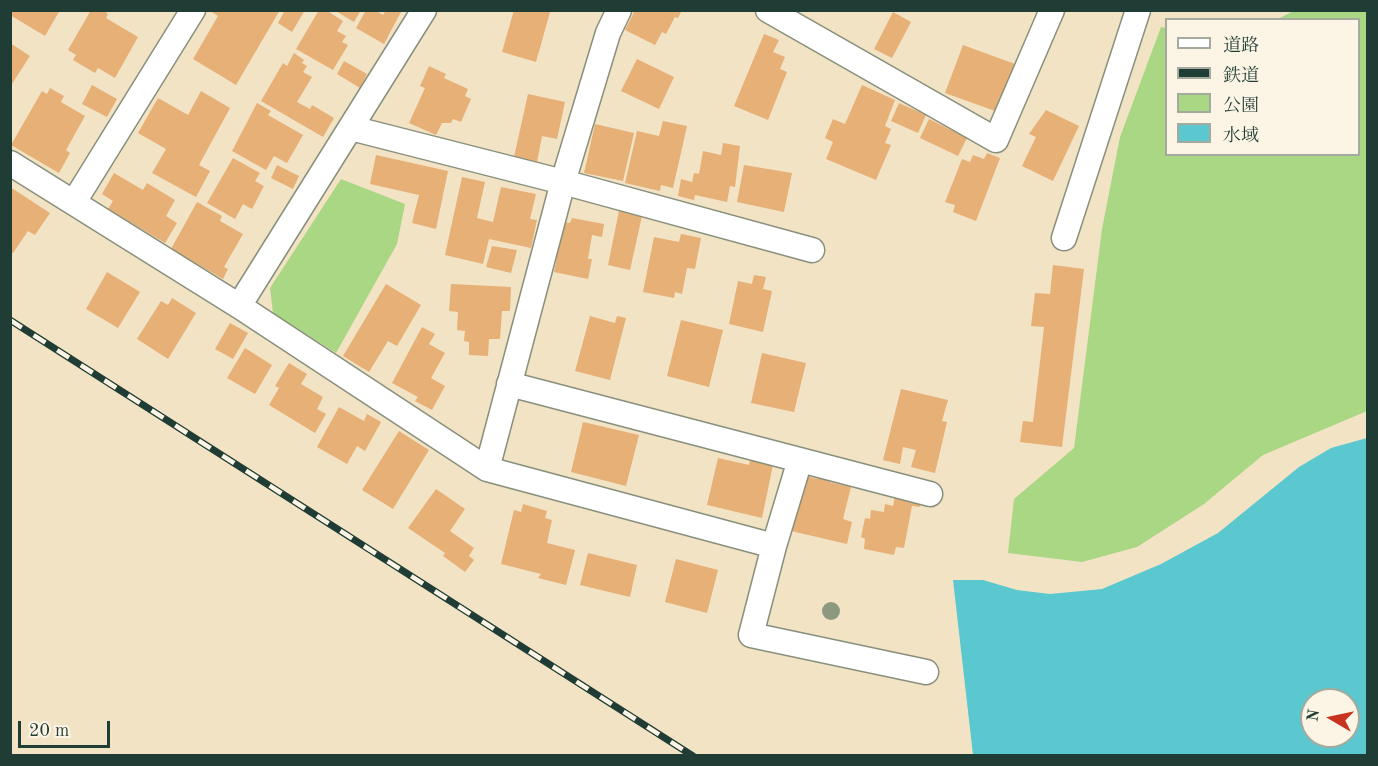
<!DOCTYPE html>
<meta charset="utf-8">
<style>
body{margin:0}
#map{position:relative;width:1378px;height:766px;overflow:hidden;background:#f2e3c5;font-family:"Old Standard TT","Noto Serif JP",serif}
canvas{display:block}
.frame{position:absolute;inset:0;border:12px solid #1f3d34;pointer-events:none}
.legend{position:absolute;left:1165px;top:18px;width:195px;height:138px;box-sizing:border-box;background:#fcf5e5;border:2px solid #a4ab9e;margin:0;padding:8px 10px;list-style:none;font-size:18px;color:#1f3d34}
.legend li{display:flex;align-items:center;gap:12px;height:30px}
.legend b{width:30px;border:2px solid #a4ab9e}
.north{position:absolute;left:1300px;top:688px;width:60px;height:60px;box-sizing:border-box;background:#fcf5e5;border:2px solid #a4ab9e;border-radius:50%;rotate:279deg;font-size:16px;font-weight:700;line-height:24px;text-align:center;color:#1f3d34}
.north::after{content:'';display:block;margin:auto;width:21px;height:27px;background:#c8321e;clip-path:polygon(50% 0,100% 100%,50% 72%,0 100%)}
.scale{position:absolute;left:18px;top:721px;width:92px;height:27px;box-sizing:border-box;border:3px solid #1f3d34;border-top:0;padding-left:8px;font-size:18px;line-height:21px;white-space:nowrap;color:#1f3d34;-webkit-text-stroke:4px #fcf5e5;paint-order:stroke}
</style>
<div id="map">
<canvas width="1378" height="766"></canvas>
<div class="frame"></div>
<ul class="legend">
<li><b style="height:8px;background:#fff"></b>道路</li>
<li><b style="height:8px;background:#1f3d34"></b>鉄道</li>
<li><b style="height:16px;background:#a9d784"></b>公園</li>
<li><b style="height:16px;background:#5bc8cf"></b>水域</li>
</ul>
<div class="north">N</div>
<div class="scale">20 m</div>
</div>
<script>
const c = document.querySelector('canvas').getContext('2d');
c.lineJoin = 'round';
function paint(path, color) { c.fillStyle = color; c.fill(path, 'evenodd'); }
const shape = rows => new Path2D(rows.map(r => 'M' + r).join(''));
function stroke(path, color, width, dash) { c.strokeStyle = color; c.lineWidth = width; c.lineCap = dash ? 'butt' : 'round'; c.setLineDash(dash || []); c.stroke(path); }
paint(shape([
 [1295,10,1367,11,1367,411,1263,455,1204,504,1137,547,1082,562,1008,553,1014,499,1074,448,1102,229,1120,137,1161,27,1166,28,1166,154,1358,154,1358,20,1278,19],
 [341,179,405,204,397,244,336,353,273,313,270,288]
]), '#a9d784');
paint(shape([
 [1367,438,1367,755,973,755,953,580,983,580,1017,590,1050,594,1102,589,1161,564,1218,533,1299,467,1331,448],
 [1312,700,1348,700,1348,736,1312,736]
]), '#5bc8cf');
paint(shape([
 [12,10,60,10,45,36,10,15],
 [91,10,103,10,108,14,106,18,138,37,115,78,98,68,95,73,73,60,76,55,68,50],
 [209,10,280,10,236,85,193,59,218,16],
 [285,10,305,10,292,32,278,23],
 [319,10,326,10,343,21,337,31,346,36,342,42,348,45,333,70,296,49],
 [334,10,361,10,354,22],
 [366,10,375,10,383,15,386,10,402,10,384,44,356,28],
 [514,10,550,12,536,62,502,52],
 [635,10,682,10,678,18,675,17,666,34,662,32,655,45,625,30],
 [893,12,911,22,892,58,874,49],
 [764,34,779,40,773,52,785,57,780,69,787,72,768,120,734,106],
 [10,43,30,56,10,87],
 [963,45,1015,64,998,112,945,93],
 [294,53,304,60,302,63,307,66,303,72,312,77,297,102,310,109,312,105,334,118,323,137,261,101,283,63,287,66],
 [637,59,674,77,659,109,621,91],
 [344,61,367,74,360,88,337,74],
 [429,66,446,74,444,78,468,89,465,96,471,99,461,122,453,119,451,123,442,123,436,135,409,123,425,88,420,86],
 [92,85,117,99,107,117,82,104],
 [862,85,895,100,885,126,891,129,885,143,891,145,876,180,826,159,833,142,825,138,833,119,845,124],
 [50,88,64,96,61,102,85,116,66,150,70,153,59,173,11,145,42,91,47,94],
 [201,91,230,108,199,165,210,171,196,197,152,173,166,149,138,133,158,98,188,115],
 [528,94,565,102,557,139,542,136,537,162,514,157],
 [257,103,271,111,268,115,303,135,287,163,274,156,266,170,232,151],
 [899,103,926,115,918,133,891,121],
 [1046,110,1079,126,1053,181,1022,166,1036,137,1029,134],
 [929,119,967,138,958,156,920,138],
 [663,121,687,126,673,188,661,185,660,191,625,183,637,131,659,136],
 [595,124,634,133,623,181,584,173],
 [723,143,740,146,735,187,730,186,727,202,695,195,694,200,678,196,681,179,692,182,694,173,699,174,703,151,721,155],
 [987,153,1000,158,976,221,953,212,955,205,945,202,962,159,970,162,973,155,984,159],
 [376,155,448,171,436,229,412,223,419,195,370,184],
 [233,158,260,173,255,181,264,186,252,209,243,204,235,219,207,203],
 [277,165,299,176,293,189,271,178],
 [744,165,792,173,784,212,737,202],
 [114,173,143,190,147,183,175,200,166,216,177,223,165,243,108,209,113,201,102,194],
 [462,177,485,182,477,218,493,222,501,187,536,194,530,219,537,220,531,248,489,239,483,264,445,255],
 [10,187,50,213,35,235,28,231,13,253,10,252],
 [197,202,222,216,220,221,243,234,224,267,228,269,223,279,171,249],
 [619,211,642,216,630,270,608,265],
 [572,218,604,224,602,237,592,235,588,259,592,259,588,279,554,272,564,222,570,223],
 [681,234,701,238,695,269,687,268,682,294,675,292,674,298,643,292,654,237,679,242],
 [492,246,517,250,511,273,486,267],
 [1053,265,1084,269,1062,447,1020,442,1023,421,1033,422,1044,327,1031,326,1035,293,1050,294],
 [107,272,140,292,118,328,86,309],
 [754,275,766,277,763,289,772,291,763,332,729,324,738,281,752,284],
 [386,284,421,305,397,346,388,341,369,372,343,356],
 [451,284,511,287,510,311,502,311,500,339,489,339,488,356,469,355,469,342,464,341,465,331,457,330,458,312,449,311],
 [172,298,196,313,168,359,137,339,161,301,168,305],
 [590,316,615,323,617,316,626,318,610,380,575,371],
 [681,320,723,330,709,387,667,376],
 [230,323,248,333,233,359,215,349],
 [422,327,435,334,429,344,445,353,431,378,445,386,432,410,415,401,418,397,392,383],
 [245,348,272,365,255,394,227,378],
 [762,353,806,363,794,412,751,403],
 [289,363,307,374,301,384,323,397,317,409,326,414,315,433,269,405,279,388,275,386],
 [901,389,948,400,942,421,947,422,935,473,911,467,916,450,903,447,900,464,883,460],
 [339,407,364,421,367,414,381,422,365,451,357,446,347,464,317,447],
 [583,422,639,435,626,486,571,472],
 [399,431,429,450,393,509,362,490],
 [751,455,774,460,762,518,707,505,718,458,749,465],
 [819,473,831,476,829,482,851,487,843,519,852,522,847,544,791,531,804,476,818,479],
 [436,489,465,509,450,531,474,548,469,556,474,560,465,572,443,556,445,553,408,528],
 [895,496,921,501,920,507,912,506,904,548,896,547,894,555,864,549,865,539,861,537,865,518,870,519,871,510,884,512,885,504,893,506],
 [523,504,547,511,545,518,552,520,547,543,575,550,566,585,538,578,541,574,501,564,514,510,521,512],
 [588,553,637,565,630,597,580,585],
 [676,559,718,570,707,613,665,602]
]), '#e6b077');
const street = shape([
 [768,10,996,140,1052,10],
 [351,128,563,182,812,250],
 [10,163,239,306,487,469,774,546,751,635,926,672],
 [74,202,193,10],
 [1064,238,1138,10],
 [239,306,424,10],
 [509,384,930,494],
 [487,469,563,182,608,33,619,10],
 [774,546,800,460]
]);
stroke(street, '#88907c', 27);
stroke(street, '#fff', 24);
const rail = shape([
 [10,320,693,756]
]);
stroke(rail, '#1f3d34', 7);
stroke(rail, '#fcf5e5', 4.5, [14]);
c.fillStyle = '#8d997e';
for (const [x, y] of [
 [831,611]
]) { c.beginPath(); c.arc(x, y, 9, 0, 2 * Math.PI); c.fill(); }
</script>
